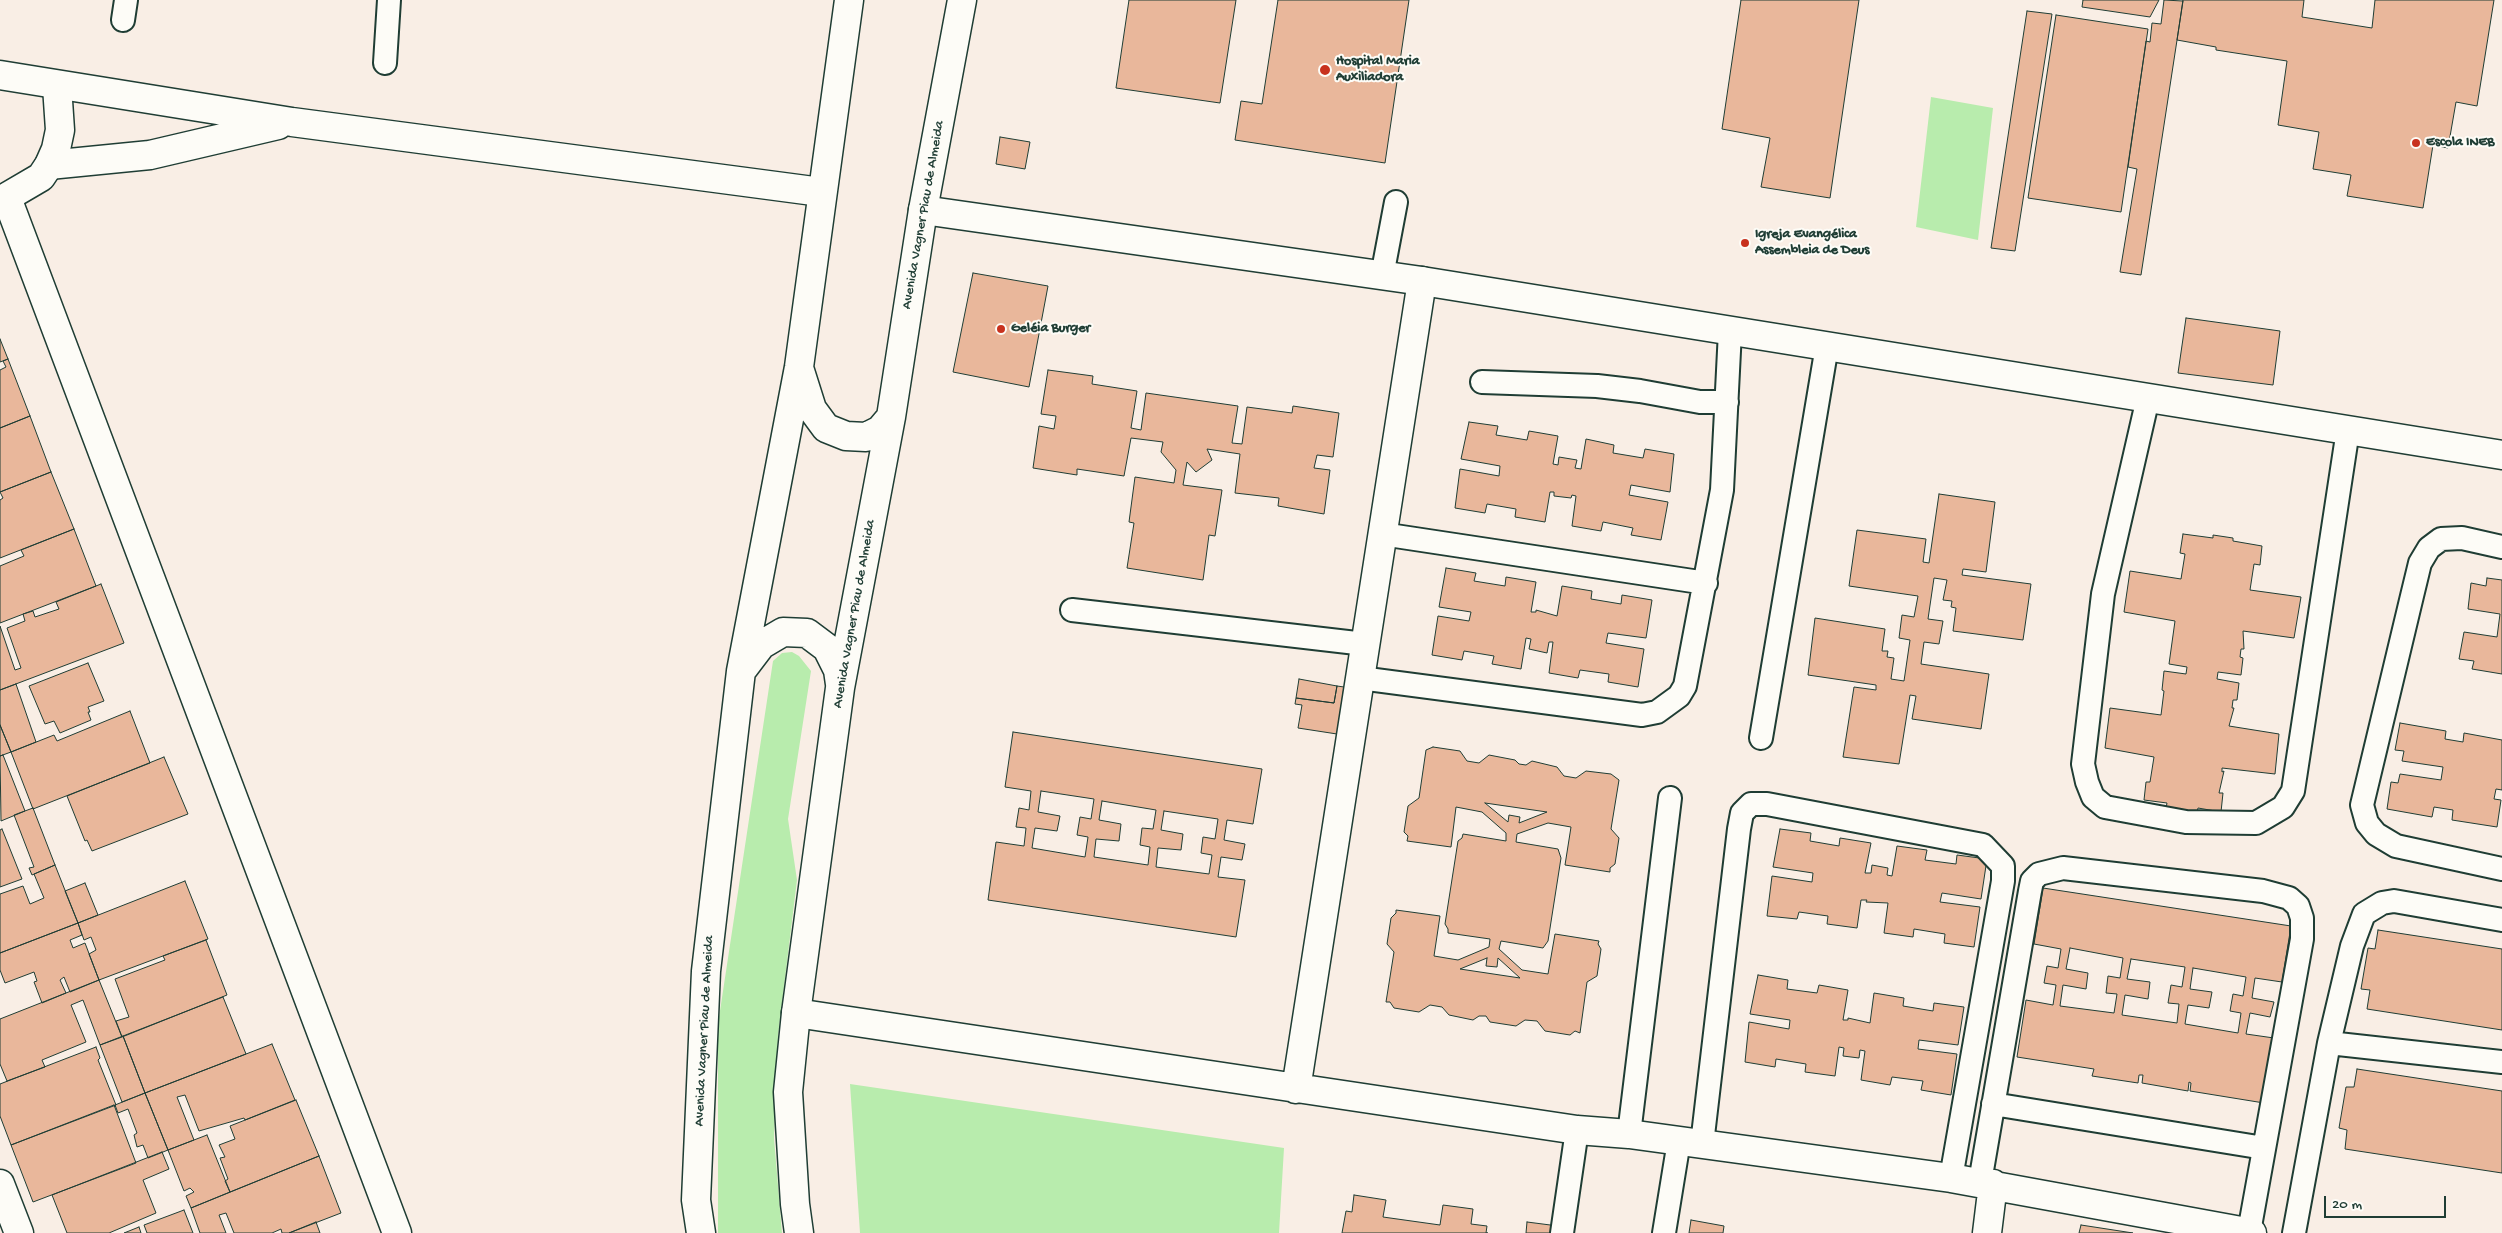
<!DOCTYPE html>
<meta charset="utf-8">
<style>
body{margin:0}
#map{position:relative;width:2502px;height:1233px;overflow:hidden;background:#f9eee5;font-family:"Gochi Hand",sans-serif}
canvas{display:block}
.scale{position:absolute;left:2324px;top:1196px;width:122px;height:22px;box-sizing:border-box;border:2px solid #1f3d34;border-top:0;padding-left:6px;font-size:15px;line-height:18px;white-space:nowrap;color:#1f3d34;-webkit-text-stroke:4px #fdfcf7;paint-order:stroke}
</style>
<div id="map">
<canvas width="2502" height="1233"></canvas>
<div class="scale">20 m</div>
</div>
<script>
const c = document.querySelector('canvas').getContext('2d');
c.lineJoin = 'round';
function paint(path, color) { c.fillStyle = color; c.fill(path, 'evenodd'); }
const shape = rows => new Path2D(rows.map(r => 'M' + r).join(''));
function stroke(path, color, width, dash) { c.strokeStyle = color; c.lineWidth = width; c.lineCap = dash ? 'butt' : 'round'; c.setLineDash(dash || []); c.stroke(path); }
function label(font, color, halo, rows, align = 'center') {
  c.font = font + ' "Gochi Hand",sans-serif'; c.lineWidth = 4; c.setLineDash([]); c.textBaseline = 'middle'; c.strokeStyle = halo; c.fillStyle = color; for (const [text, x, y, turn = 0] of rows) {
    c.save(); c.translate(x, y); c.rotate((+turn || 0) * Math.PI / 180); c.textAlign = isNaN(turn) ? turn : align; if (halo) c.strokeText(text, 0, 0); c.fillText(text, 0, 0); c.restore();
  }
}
paint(shape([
 [1931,97,1993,108,1978,240,1916,227],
 [792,652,799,656,811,671,788,819,797,880,778,1036,774,1138,782,1233,718,1233,718,1024,773,661,782,653],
 [850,1084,1284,1148,1279,1233,860,1233]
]), '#b8ecad');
const building = shape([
 [1129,0,1236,0,1220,103,1116,88,1129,0],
 [1278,0,1409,0,1385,163,1235,140,1241,101,1262,104,1278,0],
 [1741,0,1859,0,1830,198,1761,187,1770,138,1722,129,1741,0],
 [2083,0,2159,0,2150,17,2082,7,2083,0],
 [2164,0,2183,1,2141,275,2120,272,2137,169,2128,167,2146,41,2150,42,2152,23,2161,24,2164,0],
 [2183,0,2304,0,2302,17,2372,28,2375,0,2494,0,2477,106,2456,102,2448,148,2433,145,2423,208,2347,196,2351,175,2313,169,2319,132,2278,125,2287,61,2216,50,2216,47,2177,40,2183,0],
 [2027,11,2052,14,2015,251,1991,248,2027,11],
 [2056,15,2148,29,2121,212,2028,198,2056,15],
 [1000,137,1030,142,1025,169,996,164,1000,137],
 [973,273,1048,286,1029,387,953,372,973,273],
 [2186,318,2280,331,2273,385,2178,373,2186,318],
 [0,339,8,359,0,362,0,339],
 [8,359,30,416,0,428,0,370,6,367,3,361,8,359],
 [1048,370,1093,376,1092,384,1137,391,1131,428,1141,430,1146,393,1238,406,1232,443,1242,444,1247,407,1292,413,1293,406,1339,413,1333,457,1317,455,1314,468,1330,470,1324,514,1278,506,1279,498,1235,493,1240,454,1207,449,1212,460,1196,472,1187,462,1183,485,1222,490,1215,536,1209,535,1203,580,1127,568,1134,523,1129,522,1135,477,1174,483,1176,470,1161,452,1163,442,1131,438,1124,476,1077,469,1077,475,1033,468,1039,426,1054,429,1056,416,1041,414,1048,370],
 [30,416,51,472,0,492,0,428,30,416],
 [1469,422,1498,426,1496,435,1527,440,1529,431,1558,436,1553,464,1558,465,1559,457,1577,460,1575,468,1581,469,1586,439,1614,445,1613,453,1643,458,1645,449,1674,454,1670,492,1631,485,1629,495,1668,502,1661,540,1631,535,1633,528,1603,522,1601,531,1572,526,1576,496,1572,495,1571,498,1554,496,1554,492,1550,492,1545,522,1515,517,1516,509,1487,504,1485,513,1455,508,1460,469,1499,476,1500,466,1461,459,1469,422],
 [51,472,74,529,0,558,0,500,3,498,0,492,51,472],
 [1939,494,1995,502,1986,572,1963,569,1962,575,2031,584,2023,640,1953,631,1956,608,1951,607,1952,601,1943,600,1947,580,1934,578,1928,619,1943,621,1939,644,1924,642,1921,664,1989,674,1981,729,1912,719,1916,696,1910,695,1899,764,1843,757,1854,687,1876,690,1876,685,1808,675,1815,618,1885,629,1882,651,1888,651,1887,657,1894,658,1891,679,1904,681,1910,640,1899,638,1902,615,1914,617,1918,596,1849,586,1857,530,1926,539,1923,562,1929,563,1939,494],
 [74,529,96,586,0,623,0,566,24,556,21,550,74,529],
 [2183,534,2213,538,2213,535,2233,538,2233,541,2262,546,2260,565,2254,564,2250,590,2301,597,2294,638,2243,631,2244,649,2241,649,2240,657,2243,658,2241,675,2218,672,2217,679,2239,683,2237,700,2233,700,2232,708,2234,708,2229,726,2279,734,2275,774,2222,768,2222,772,2224,771,2219,793,2223,793,2221,812,2198,808,2197,812,2166,808,2167,803,2144,800,2146,782,2150,782,2154,757,2105,748,2110,708,2161,715,2164,691,2162,690,2164,671,2186,674,2187,667,2169,664,2175,621,2124,612,2130,571,2181,579,2185,554,2180,553,2183,534],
 [1446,568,1476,573,1474,581,1505,586,1506,577,1536,582,1531,612,1536,612,1536,610,1557,616,1562,586,1592,591,1591,599,1621,604,1622,595,1652,600,1646,638,1608,633,1606,643,1644,649,1638,687,1608,682,1609,674,1580,670,1578,678,1549,673,1553,642,1549,642,1547,653,1529,649,1531,639,1526,638,1521,669,1492,664,1494,656,1464,651,1462,660,1432,655,1438,616,1469,621,1471,612,1439,607,1446,568],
 [2487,578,2502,580,2502,674,2472,669,2474,661,2459,659,2464,632,2497,637,2500,614,2468,609,2471,583,2486,586,2487,578],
 [101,584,124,643,0,690,0,626,15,670,21,668,7,628,25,621,23,614,33,611,35,617,59,609,56,602,101,584],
 [88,663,104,701,88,707,90,712,88,712,91,720,60,733,54,721,45,724,29,686,88,663],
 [1299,679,1337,686,1334,703,1296,698,1299,679],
 [16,684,36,742,11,752,0,725,0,690,16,684],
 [1337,686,1344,687,1337,734,1298,728,1302,705,1295,704,1296,698,1334,703,1337,686],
 [130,711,150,763,33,809,11,752,54,735,57,741,130,711],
 [2400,723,2446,731,2445,739,2463,742,2464,733,2502,740,2502,790,2496,789,2494,799,2501,800,2497,827,2452,820,2453,810,2434,807,2432,817,2387,809,2391,782,2398,783,2400,774,2441,780,2443,767,2402,761,2404,751,2395,750,2400,723],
 [0,725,11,752,0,756,0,725],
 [1013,732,1262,769,1253,824,1227,820,1224,840,1245,844,1242,860,1221,857,1218,877,1245,880,1236,937,988,900,996,842,1024,846,1026,828,1016,827,1019,808,1029,810,1031,791,1005,787,1013,732],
 [1041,791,1094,799,1091,819,1080,817,1077,835,1088,837,1085,857,1032,848,1035,828,1057,831,1060,816,1038,812,1041,791],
 [1102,801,1156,810,1153,829,1142,828,1140,845,1150,847,1148,865,1094,857,1096,839,1119,841,1121,824,1099,820,1102,801],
 [1164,811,1218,819,1215,839,1203,837,1201,853,1212,855,1209,874,1156,867,1158,848,1181,850,1183,834,1161,830,1164,811],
 [1433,747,1460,751,1467,761,1479,763,1489,755,1515,760,1519,764,1526,765,1532,761,1557,767,1564,776,1576,778,1586,771,1611,774,1619,780,1611,829,1619,838,1615,864,1610,868,1610,872,1565,865,1571,827,1548,823,1517,834,1516,842,1558,849,1561,858,1548,941,1543,948,1501,941,1499,949,1522,970,1548,974,1555,934,1599,941,1598,944,1601,949,1597,976,1587,982,1580,1033,1575,1031,1570,1035,1545,1031,1537,1021,1525,1020,1516,1026,1490,1022,1486,1016,1479,1016,1473,1020,1449,1015,1442,1007,1430,1005,1419,1012,1394,1008,1390,1002,1386,1002,1394,952,1387,944,1391,918,1396,913,1396,910,1440,916,1434,956,1458,960,1489,947,1490,939,1448,933,1448,929,1445,924,1458,841,1462,838,1463,834,1506,841,1506,833,1482,812,1456,807,1451,847,1407,841,1408,836,1404,832,1408,806,1419,798,1426,750,1433,747],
 [1485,803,1547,812,1519,823,1520,817,1509,815,1508,822,1485,803],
 [1487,958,1486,966,1497,967,1498,958,1520,978,1460,969,1487,958],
 [3,755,25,811,1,821,0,756,3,755],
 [164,757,188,814,92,851,87,840,85,841,67,796,164,757],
 [33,808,55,865,32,875,29,868,34,867,14,815,33,808],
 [2,829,22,879,0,887,0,830,2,829],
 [1780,829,1811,833,1810,841,1839,846,1840,838,1871,843,1865,873,1871,873,1872,865,1888,868,1887,875,1892,876,1897,846,1927,850,1925,860,1956,864,1957,855,1987,859,1981,899,1942,893,1940,902,1980,907,1974,947,1944,943,1945,934,1914,929,1913,937,1884,933,1888,903,1866,902,1867,900,1861,900,1857,928,1827,924,1828,916,1799,912,1797,919,1767,916,1772,876,1812,882,1813,873,1773,867,1780,829],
 [55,865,78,923,0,953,0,894,23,886,30,904,44,898,34,874,55,865],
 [185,881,208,939,99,980,89,954,96,950,91,937,84,940,78,923,185,881],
 [85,883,98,915,78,923,65,891,85,883],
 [2043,888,2291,926,2282,982,2255,978,2252,998,2274,1002,2270,1017,2250,1013,2246,1034,2274,1038,2264,1103,2190,1091,2191,1083,2189,1082,2188,1091,2142,1083,2143,1075,2139,1075,2138,1083,2092,1076,2094,1069,2017,1057,2026,1000,2053,1005,2056,985,2044,983,2047,966,2058,968,2061,949,2034,944,2043,888],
 [2070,948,2123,958,2120,978,2108,976,2106,993,2117,994,2114,1013,2060,1006,2063,985,2086,989,2088,973,2066,969,2070,948],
 [2131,959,2185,967,2182,987,2171,985,2168,1003,2179,1004,2177,1023,2122,1015,2125,995,2148,999,2150,982,2127,979,2131,959],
 [2193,968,2246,977,2243,996,2233,994,2230,1011,2241,1013,2238,1033,2185,1024,2188,1005,2209,1008,2212,992,2190,989,2193,968],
 [78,923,82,935,70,940,73,948,85,943,99,980,70,992,64,977,60,980,66,993,42,1003,34,982,37,981,34,972,5,983,0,970,0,953,78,923],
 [2378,930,2502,949,2502,1030,2367,1009,2370,990,2361,989,2368,948,2375,949,2378,930],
 [206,940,227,995,122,1037,116,1021,129,1017,115,979,165,960,163,956,206,940],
 [1758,975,1788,980,1787,989,1817,993,1819,985,1848,990,1843,1020,1848,1020,1848,1018,1870,1023,1874,993,1904,998,1903,1006,1933,1011,1934,1003,1964,1007,1958,1045,1919,1040,1918,1049,1957,1054,1951,1095,1921,1090,1923,1081,1892,1077,1890,1085,1861,1080,1865,1051,1860,1050,1859,1058,1843,1056,1844,1048,1839,1047,1835,1076,1805,1072,1806,1064,1776,1059,1775,1067,1745,1062,1749,1022,1789,1029,1790,1020,1750,1014,1758,975],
 [99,980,122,1037,100,1045,83,1000,71,1005,86,1042,42,1060,45,1067,7,1081,0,1064,0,1019,99,980],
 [223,997,246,1054,145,1093,123,1036,223,997],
 [123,1036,145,1093,122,1102,100,1045,123,1036],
 [272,1044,295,1100,245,1120,244,1118,199,1131,185,1095,177,1097,194,1140,168,1150,145,1093,272,1044],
 [96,1047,100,1058,98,1060,116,1105,11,1145,0,1116,0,1084,96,1047],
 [2357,1069,2502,1091,2502,1173,2345,1149,2347,1130,2339,1128,2346,1087,2354,1087,2357,1069],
 [145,1093,168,1150,148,1158,143,1145,137,1147,134,1135,137,1133,128,1109,118,1113,115,1105,145,1093],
 [296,1100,319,1156,230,1192,225,1181,228,1179,220,1158,225,1157,219,1145,235,1139,230,1126,296,1100],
 [114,1105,136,1163,33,1202,11,1145,114,1105],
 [207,1135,230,1192,191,1208,186,1196,194,1192,190,1188,184,1191,168,1150,207,1135],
 [162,1152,169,1169,143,1180,156,1213,109,1233,67,1233,52,1195,162,1152],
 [319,1156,341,1213,289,1233,282,1233,281,1229,272,1233,234,1233,226,1213,219,1215,226,1233,200,1233,191,1208,319,1156],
 [1354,1195,1386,1200,1383,1217,1440,1225,1443,1205,1473,1209,1471,1224,1487,1226,1486,1233,1488,1233,1342,1233,1346,1211,1352,1212,1354,1195],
 [184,1210,193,1233,147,1233,144,1225,184,1210],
 [1691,1220,1724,1226,1723,1233,1689,1233,1691,1220],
 [316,1222,320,1233,289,1233,316,1222],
 [1527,1222,1558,1226,1557,1233,1526,1233,1527,1222],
 [2081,1225,2133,1233,2079,1233,2081,1225],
 [139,1227,141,1233,124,1233,139,1227]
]);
paint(building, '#e9b79b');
stroke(building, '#1f3d34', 1);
const service = shape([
 [123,20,126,0],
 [385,63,389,0],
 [1382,276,1396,202],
 [1482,382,1597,386,1640,391,1700,402,1727,402],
 [2148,398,2103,594,2083,764,2087,782,2093,797,2105,807,2186,822,2256,823,2283,807,2293,791,2348,430],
 [1382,534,1706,583],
 [2502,547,2462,538,2441,539,2429,548,2420,563,2412,596,2362,805,2367,823,2376,834,2396,846,2502,869],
 [1072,610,1365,644],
 [1360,678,1642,715,1657,712,1679,696,1685,686,1722,490,1730,331],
 [1761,738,1827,346],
 [2502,920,2394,901,2382,903,2364,914,2352,946,2329,1043,2502,1062],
 [1993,1104,2264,1148],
 [1629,1134,1670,798],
 [1702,1144,1739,829,1742,813,1751,804,1767,804,1983,845,2003,866,2003,881,1951,1178],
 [1980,1182,2030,891,2032,881,2039,874,2063,868,2263,891,2289,898,2298,906,2302,918,2302,939,2249,1232],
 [1562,1233,1577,1130],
 [1664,1233,1679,1141],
 [2294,1233,2329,1043]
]);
const minor = shape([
 [7,198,397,1233],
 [0,201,41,177,49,165,56,149,60,130,57,86],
 [796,1013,1577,1130,1629,1134,1951,1178,2252,1233],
 [1296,1089,1422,281],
 [0,1184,19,1233],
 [1987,1233,1993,1184]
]);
const tertiary = shape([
 [0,75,292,122,821,192],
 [49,165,150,155,278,125],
 [923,210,1422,281,2502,455]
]);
const secondary = shape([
 [800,371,812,409,826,428,846,436,866,437,880,430,891,417],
 [742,670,761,645,783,632,807,633,827,648,838,670,840,684],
 [701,1233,696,1200,706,971,741,671,799,367,849,0],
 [799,1233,795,1204,788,1092,796,1013,840,688,891,417,923,210,962,0]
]);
stroke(service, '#1f3d34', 26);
stroke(minor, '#1f3d34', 31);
stroke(tertiary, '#1f3d34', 31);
stroke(secondary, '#1f3d34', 31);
stroke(service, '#fdfcf7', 22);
stroke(minor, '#fdfcf7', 28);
stroke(tertiary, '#fdfcf7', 28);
stroke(secondary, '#fdfcf7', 28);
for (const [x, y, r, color] of [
 [1325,70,6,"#c8321e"],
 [2416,143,5,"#c8321e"],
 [1745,243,5,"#c8321e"],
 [1001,329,5,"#c8321e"]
]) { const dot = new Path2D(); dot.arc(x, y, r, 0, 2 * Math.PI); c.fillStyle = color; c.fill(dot); stroke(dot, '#fdfcf7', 2); }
label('bold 14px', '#1f3d34', '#fdfcf7', [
 ["Hospital Maria",1336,62],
 ["Auxiliadora",1336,78],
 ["Escola INEB",2426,143],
 ["Igreja Evangélica",1755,235],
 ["Assembleia de Deus",1755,251],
 ["Geléia Burger",1011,329]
], 'left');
label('14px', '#1f3d34', '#fdfcf7', [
 ["Avenida Vagner Piau de Almeida",924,215,-80],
 ["Avenida Vagner Piau de Almeida",855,614,-80],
 ["Avenida Vagner Piau de Almeida",705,1031,-87]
]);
</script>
